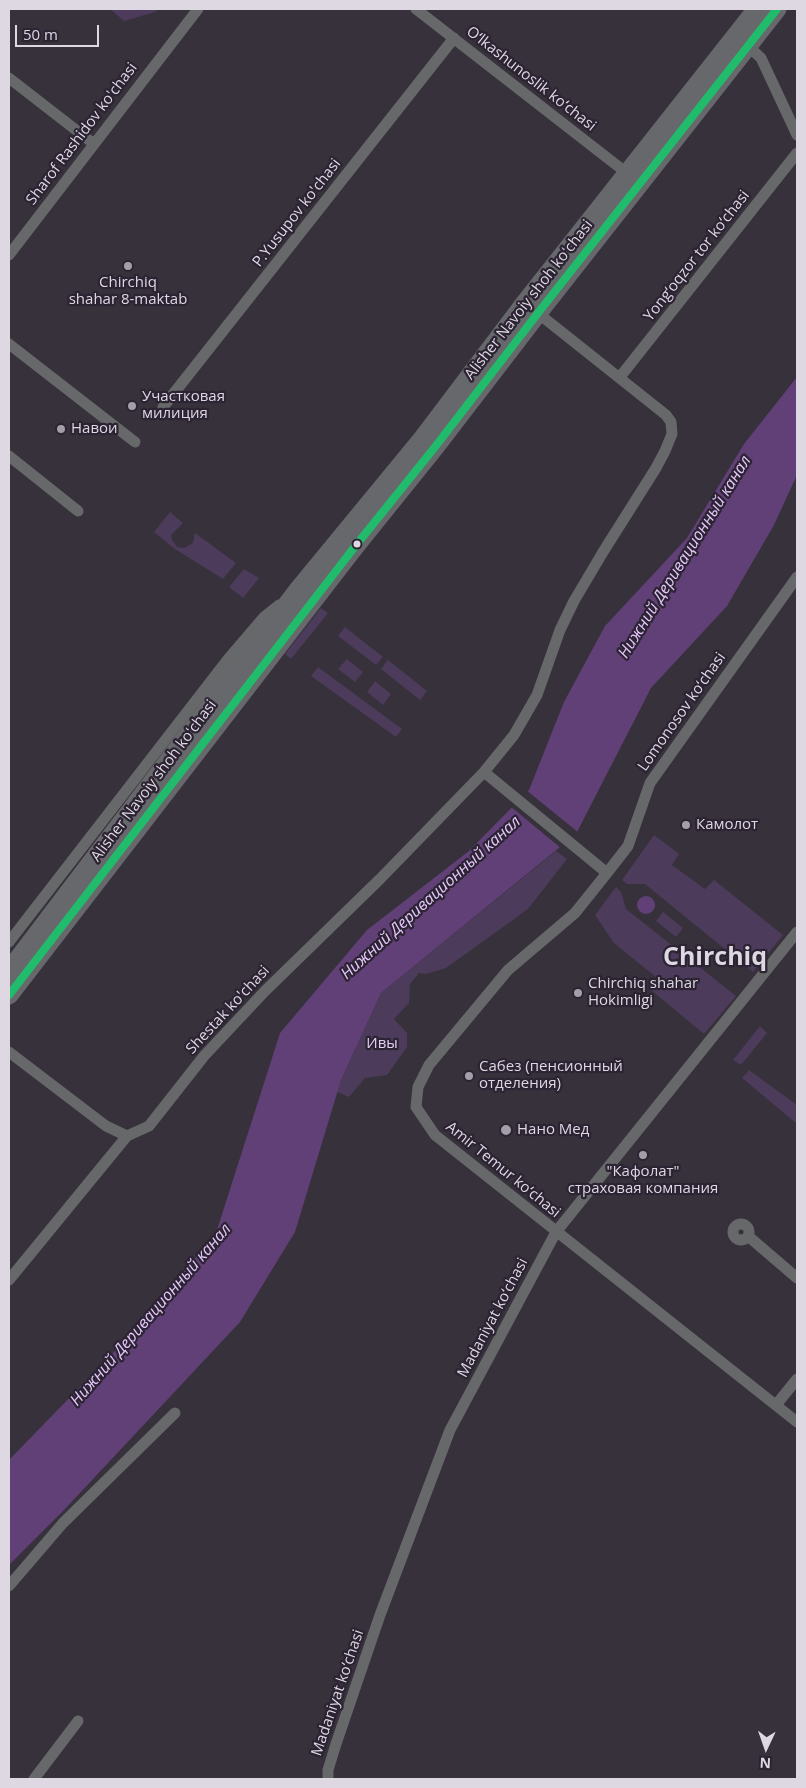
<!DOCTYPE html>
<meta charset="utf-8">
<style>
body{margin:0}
#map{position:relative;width:806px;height:1788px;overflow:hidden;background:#36313a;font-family:"Open Sans",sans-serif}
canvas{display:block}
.frame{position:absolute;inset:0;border:10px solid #ded8e3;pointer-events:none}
.north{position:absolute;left:741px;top:1723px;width:50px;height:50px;-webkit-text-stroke:4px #2c2333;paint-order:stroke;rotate:183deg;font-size:14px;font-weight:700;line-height:20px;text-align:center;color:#ded8e3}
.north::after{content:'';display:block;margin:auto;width:18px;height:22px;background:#ded8e3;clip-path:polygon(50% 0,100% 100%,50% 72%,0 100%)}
.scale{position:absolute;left:15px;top:25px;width:84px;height:22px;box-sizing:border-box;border:2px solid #ded8e3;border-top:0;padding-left:6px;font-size:15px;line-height:18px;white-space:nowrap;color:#ded8e3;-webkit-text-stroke:4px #2c2333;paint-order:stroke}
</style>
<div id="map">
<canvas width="806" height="1788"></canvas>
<div class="frame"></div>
<div class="north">N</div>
<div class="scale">50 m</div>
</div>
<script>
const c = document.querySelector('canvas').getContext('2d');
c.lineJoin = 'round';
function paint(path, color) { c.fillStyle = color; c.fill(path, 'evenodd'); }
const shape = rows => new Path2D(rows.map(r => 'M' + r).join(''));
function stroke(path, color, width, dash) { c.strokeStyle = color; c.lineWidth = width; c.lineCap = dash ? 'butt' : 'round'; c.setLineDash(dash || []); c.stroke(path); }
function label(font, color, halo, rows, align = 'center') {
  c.font = font + ' "Open Sans",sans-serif'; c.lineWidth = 4.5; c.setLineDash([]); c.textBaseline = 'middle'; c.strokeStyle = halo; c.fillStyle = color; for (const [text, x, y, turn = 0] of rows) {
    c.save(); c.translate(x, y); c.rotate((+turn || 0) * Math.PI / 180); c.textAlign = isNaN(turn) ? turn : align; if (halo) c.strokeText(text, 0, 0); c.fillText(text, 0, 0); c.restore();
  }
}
paint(shape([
 [110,9,158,9,155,12,124,21],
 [170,512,183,523,171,535,172,540,177,547,184,548,193,543,195,533,236,563,223,579,175,549,154,532],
 [244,569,259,578,243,598,229,587],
 [321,608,328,613,291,659,285,654],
 [345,627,383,657,376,665,338,636],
 [347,659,363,672,355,682,338,669],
 [388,660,427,691,420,700,381,669],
 [318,667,402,729,396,737,311,676],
 [375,681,391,694,383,705,367,692],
 [654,835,679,854,672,865,705,889,714,880,783,935,753,972,645,884,627,884,622,880],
 [556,851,567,859,528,909,446,968,426,974,419,973,410,984,409,1003,394,1019,407,1033,407,1047,387,1075,365,1078,349,1097,337,1092,341,1080,381,993],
 [616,887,621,892,626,909,736,996,704,1034,651,990,657,978,614,943,595,915],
 [663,912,683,928,676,937,656,921],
 [760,1026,767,1033,741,1065,733,1060],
 [749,1070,797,1105,797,1124,742,1078]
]), '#4d3b5b');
paint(shape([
 [797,377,797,475,774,525,727,606,651,688,576,834,381,993,341,1080,295,1232,240,1322,64,1510,9,1565,9,1460,142,1323,216,1233,280,1033,367,930,469,851,529,790,564,702,605,626,687,538,744,444],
 '637 905a9 9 0 1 1 18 0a9 9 0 1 1-18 0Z'
]), '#614077');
paint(shape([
 [526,790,579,833,578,836,562,849,510,806]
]), '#36313a');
stroke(shape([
 [416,9,628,174],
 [748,46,761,58,797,135],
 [9,78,94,144],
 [9,255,198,9],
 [9,344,135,442],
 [620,377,797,153],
 [163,407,454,38],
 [9,456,78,511],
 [484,772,607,873,575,913,508,970,429,1065,418,1087,416,1107,435,1135,797,1422],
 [607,873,628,846,650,783,797,577],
 [9,942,228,659,264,617,279,605],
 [9,1052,106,1126,127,1136],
 '733 1232a8 8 0 1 1 16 0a8 8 0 1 1-16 0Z',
 [748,1236,797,1278],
 [9,1280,127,1136,149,1126,204,1056,265,991,380,879,484,772,514,735,537,695,560,630,574,601,603,552,656,468,665,451,672,434,671,422,666,415,534,310],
 [776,1405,797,1379],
 [9,1586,63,1523,175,1413],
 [34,1779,78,1721],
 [328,1779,328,1770,336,1744,380,1615,450,1430,556,1232,797,932]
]), '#666869', 11);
stroke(shape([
 [9,971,298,590,423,438,525,303,757,9],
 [9,995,353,549,435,447,538,313,777,9]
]), '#67686c', 19);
stroke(shape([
 [9,995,353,549,435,447,538,313,777,9]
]), '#20bc6c', 8);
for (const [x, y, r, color] of [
 [128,266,5,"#a39ea8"],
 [132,406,5,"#a39ea8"],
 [61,429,5,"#a39ea8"],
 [357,544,4.5,"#ded8e3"],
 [686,825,5,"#a39ea8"],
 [578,993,5,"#a39ea8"],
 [469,1076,5,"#a39ea8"],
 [506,1130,6,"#a39ea8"],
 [643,1155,5,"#a39ea8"]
]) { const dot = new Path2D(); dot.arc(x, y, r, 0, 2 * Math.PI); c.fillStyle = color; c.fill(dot); stroke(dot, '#2c2333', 2); }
label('15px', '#ded8e3', '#2c2333', [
 ["O‘lkashunoslik ko‘chasi",531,79,38],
 ["Sharof Rashidov ko'chasi",82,134,-53],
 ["P.Yusupov ko'chasi",297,213,-52],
 ["Yong‘oqzor tor ko‘chasi",697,256,-52],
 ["Alisher Navoiy shoh koʻchasi",529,300,-52],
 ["Lomonosov ko‘chasi",682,712,-55],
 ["Alisher Navoiy shoh koʻchasi",154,781,-53],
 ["Shestak ko'chasi",228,1010,-47],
 ["Amir Temur ko‘chasi",503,1170,39],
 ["Madaniyat ko‘chasi",493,1318,-62],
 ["Madaniyat ko‘chasi",338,1693,-71]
]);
label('15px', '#ded8e3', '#2c2333', [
 ["Chirchiq",128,283,"center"],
 ["shahar 8-maktab",128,300,"center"],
 ["Участковая",142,397],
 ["милиция",142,414],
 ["Навои",71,429],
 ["Камолот",696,825],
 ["Chirchiq shahar",588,984],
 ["Hokimligi",588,1001],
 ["Сабез (пенсионный",479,1067],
 ["отделения)",479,1084],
 ["Нано Мед",517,1130],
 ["\"Кафолат\"",643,1172,"center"],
 ["страховая компания",643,1189,"center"]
], 'left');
label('15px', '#e3cff3', '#2c2333', [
 ["Ивы",382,1044]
]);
label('italic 16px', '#e5c7fc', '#2c2333', [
 ["Нижний Деривационный канал",685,557,-58],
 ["Нижний Деривационный канал",431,898,-42],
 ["Нижний Деривационный канал",151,1315,-49]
]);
label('bold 25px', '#ded8e3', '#2c2333', [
 ["Chirchiq",715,958]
]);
</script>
